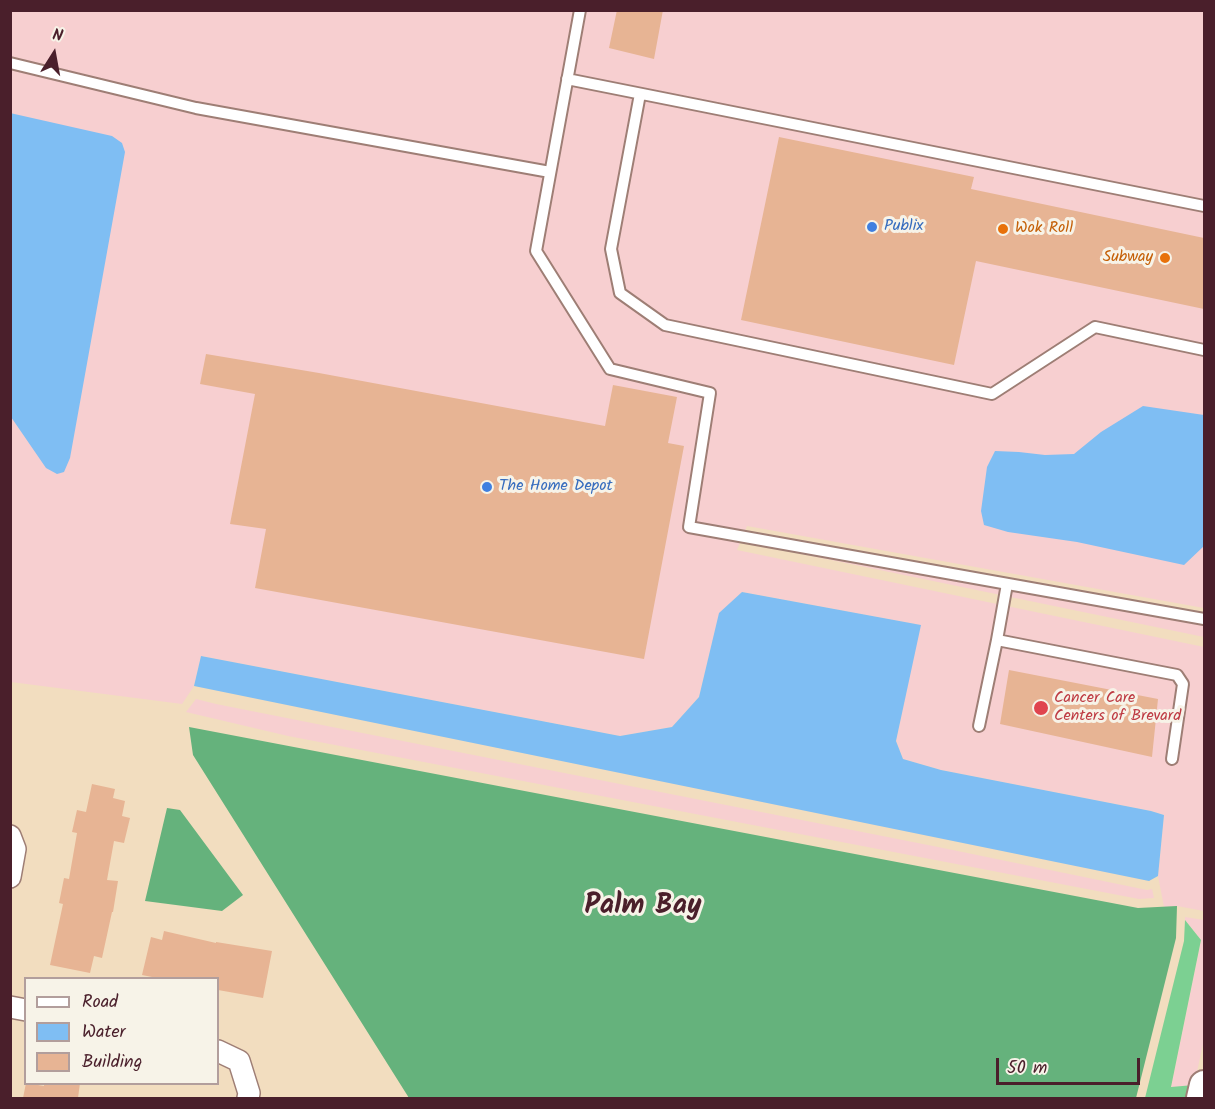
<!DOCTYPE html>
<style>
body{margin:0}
#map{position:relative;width:1215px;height:1109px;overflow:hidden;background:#f2ddbf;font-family:Kalam,sans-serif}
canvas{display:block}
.frame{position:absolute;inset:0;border:12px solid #4a1f2b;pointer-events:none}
.legend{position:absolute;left:24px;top:977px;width:195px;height:108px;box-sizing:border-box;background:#f7f3e8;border:2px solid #b29e9c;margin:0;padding:8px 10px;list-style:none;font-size:18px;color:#4a1f2b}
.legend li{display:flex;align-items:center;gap:12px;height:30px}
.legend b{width:30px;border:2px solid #b29e9c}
.north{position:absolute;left:24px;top:24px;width:60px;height:60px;-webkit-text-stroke:4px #f7f3e8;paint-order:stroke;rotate:11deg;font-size:16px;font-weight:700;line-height:24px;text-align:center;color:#4a1f2b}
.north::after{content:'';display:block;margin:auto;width:21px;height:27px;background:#4a1f2b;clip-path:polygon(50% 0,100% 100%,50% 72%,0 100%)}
.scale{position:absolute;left:996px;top:1058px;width:144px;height:27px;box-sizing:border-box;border:3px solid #4a1f2b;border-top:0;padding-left:8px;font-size:18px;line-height:21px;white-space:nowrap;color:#4a1f2b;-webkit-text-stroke:4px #f7f3e8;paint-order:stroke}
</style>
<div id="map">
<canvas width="1215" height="1109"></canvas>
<div class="frame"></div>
<ul class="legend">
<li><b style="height:8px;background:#fff"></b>Road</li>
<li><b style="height:16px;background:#7fbef3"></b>Water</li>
<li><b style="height:16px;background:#e7b494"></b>Building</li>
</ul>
<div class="north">N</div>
<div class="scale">50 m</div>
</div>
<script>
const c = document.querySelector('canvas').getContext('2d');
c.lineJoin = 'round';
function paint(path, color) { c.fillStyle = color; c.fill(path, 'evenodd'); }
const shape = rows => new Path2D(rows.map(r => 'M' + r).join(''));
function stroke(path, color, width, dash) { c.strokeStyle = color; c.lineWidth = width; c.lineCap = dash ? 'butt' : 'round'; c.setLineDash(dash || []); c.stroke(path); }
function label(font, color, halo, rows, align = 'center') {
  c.font = font + ' Kalam,sans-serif'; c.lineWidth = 6; c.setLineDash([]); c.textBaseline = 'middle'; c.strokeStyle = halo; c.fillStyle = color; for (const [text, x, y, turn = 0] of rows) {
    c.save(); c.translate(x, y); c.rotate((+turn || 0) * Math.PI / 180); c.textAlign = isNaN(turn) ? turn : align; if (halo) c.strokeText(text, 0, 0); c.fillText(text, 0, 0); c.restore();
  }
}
paint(shape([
 [11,11,1204,11,1204,608,747,526,737,550,1204,647,1204,911,1177,906,1164,907,1158,876,1164,815,1151,811,941,770,903,759,896,741,920,625,742,592,719,614,699,697,672,727,620,736,201,656,194,686,182,704,11,682],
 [749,543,1204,617,1204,637],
 [196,699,216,704,943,848,1147,890,1152,889,1154,898,1139,899,288,736,186,712],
 [1185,917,1204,920,1204,1040,1194,1085,1171,1088,1201,940,1185,920]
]), '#f7cfd0');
paint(shape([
 [1185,920,1201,940,1171,1087,1194,1085,1191,1098,1145,1098,1184,941]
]), '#7cd092');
paint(shape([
 [189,727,1138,908,1177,906,1176,938,1136,1098,409,1098,193,755],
 [167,808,180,810,243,895,222,911,145,901]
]), '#65b27c');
paint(shape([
 [10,113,112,136,122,143,125,152,70,458,64,472,57,474,46,468,11,417],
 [1143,406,1204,415,1204,546,1184,565,1077,542,1008,532,984,525,981,511,987,467,995,451,1019,452,1045,455,1074,454,1101,432],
 [742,592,921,625,896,741,903,759,941,770,1151,811,1164,815,1158,876,1149,881,194,686,201,656,620,736,672,727,699,697,719,613]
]), '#7fbef3');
paint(shape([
 [617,10,663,10,654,59,609,48],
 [779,137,974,177,971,189,1204,238,1204,309,976,261,954,365,741,320],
 [206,354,319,373,605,426,613,385,677,397,668,443,684,446,644,659,255,588,266,529,230,524,255,394,200,384],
 [1009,670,1158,699,1152,757,1000,724],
 [92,784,115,789,113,798,125,801,122,816,130,818,124,843,114,841,107,880,118,881,113,912,112,912,102,958,94,956,90,973,50,965,63,904,59,903,64,878,69,879,77,833,72,832,77,810,86,812],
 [164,931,216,943,216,942,272,951,263,998,218,990,218,978,157,978,142,975,151,937,162,940],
 [26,1083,44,1086,44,1083,80,1083,78,1098,23,1098]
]), '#e7b494');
const lane = shape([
 [580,10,536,251,610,369,710,393,689,527,1204,619],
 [10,63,196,108,550,172],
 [567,79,1204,206],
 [640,94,611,249,620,293,665,325,992,394,1095,327,1204,350],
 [1007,584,997,640,1177,675,1183,684,1172,759],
 [979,726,997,640]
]);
const street = shape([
 [10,836,15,849,10,877],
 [10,1007,26,1010],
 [218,1051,239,1061,249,1093,248,1098]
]);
const secondary = shape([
 [1201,1098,1204,1085]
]);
stroke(lane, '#9e7e75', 14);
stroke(street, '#9e7e75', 24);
stroke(secondary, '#9e7e75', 32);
stroke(lane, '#fff', 10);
stroke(street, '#fff', 21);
stroke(secondary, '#fff', 28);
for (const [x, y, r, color] of [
 [872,227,6,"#3f7fe0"],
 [1003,229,6,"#e8710a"],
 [1165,258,6,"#e8710a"],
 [487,487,6,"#3f7fe0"],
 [1041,708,8,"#e0444e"]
]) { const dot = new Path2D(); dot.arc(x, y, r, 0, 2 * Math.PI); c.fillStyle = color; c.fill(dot); stroke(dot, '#f7f3e8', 2); }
label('16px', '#366cbe', '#f7f3e8', [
 ["Publix",884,227],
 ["The Home Depot",499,487]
], 'left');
label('16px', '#c56008', '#f7f3e8', [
 ["Wok Roll",1015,229],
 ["Subway",1153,258,"right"]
], 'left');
label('16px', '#be3a42', '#f7f3e8', [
 ["Cancer Care",1054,699],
 ["Centers of Brevard",1054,717]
], 'left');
label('bold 28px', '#4a1f2b', '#f7f3e8', [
 ["Palm Bay",643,908]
]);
</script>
